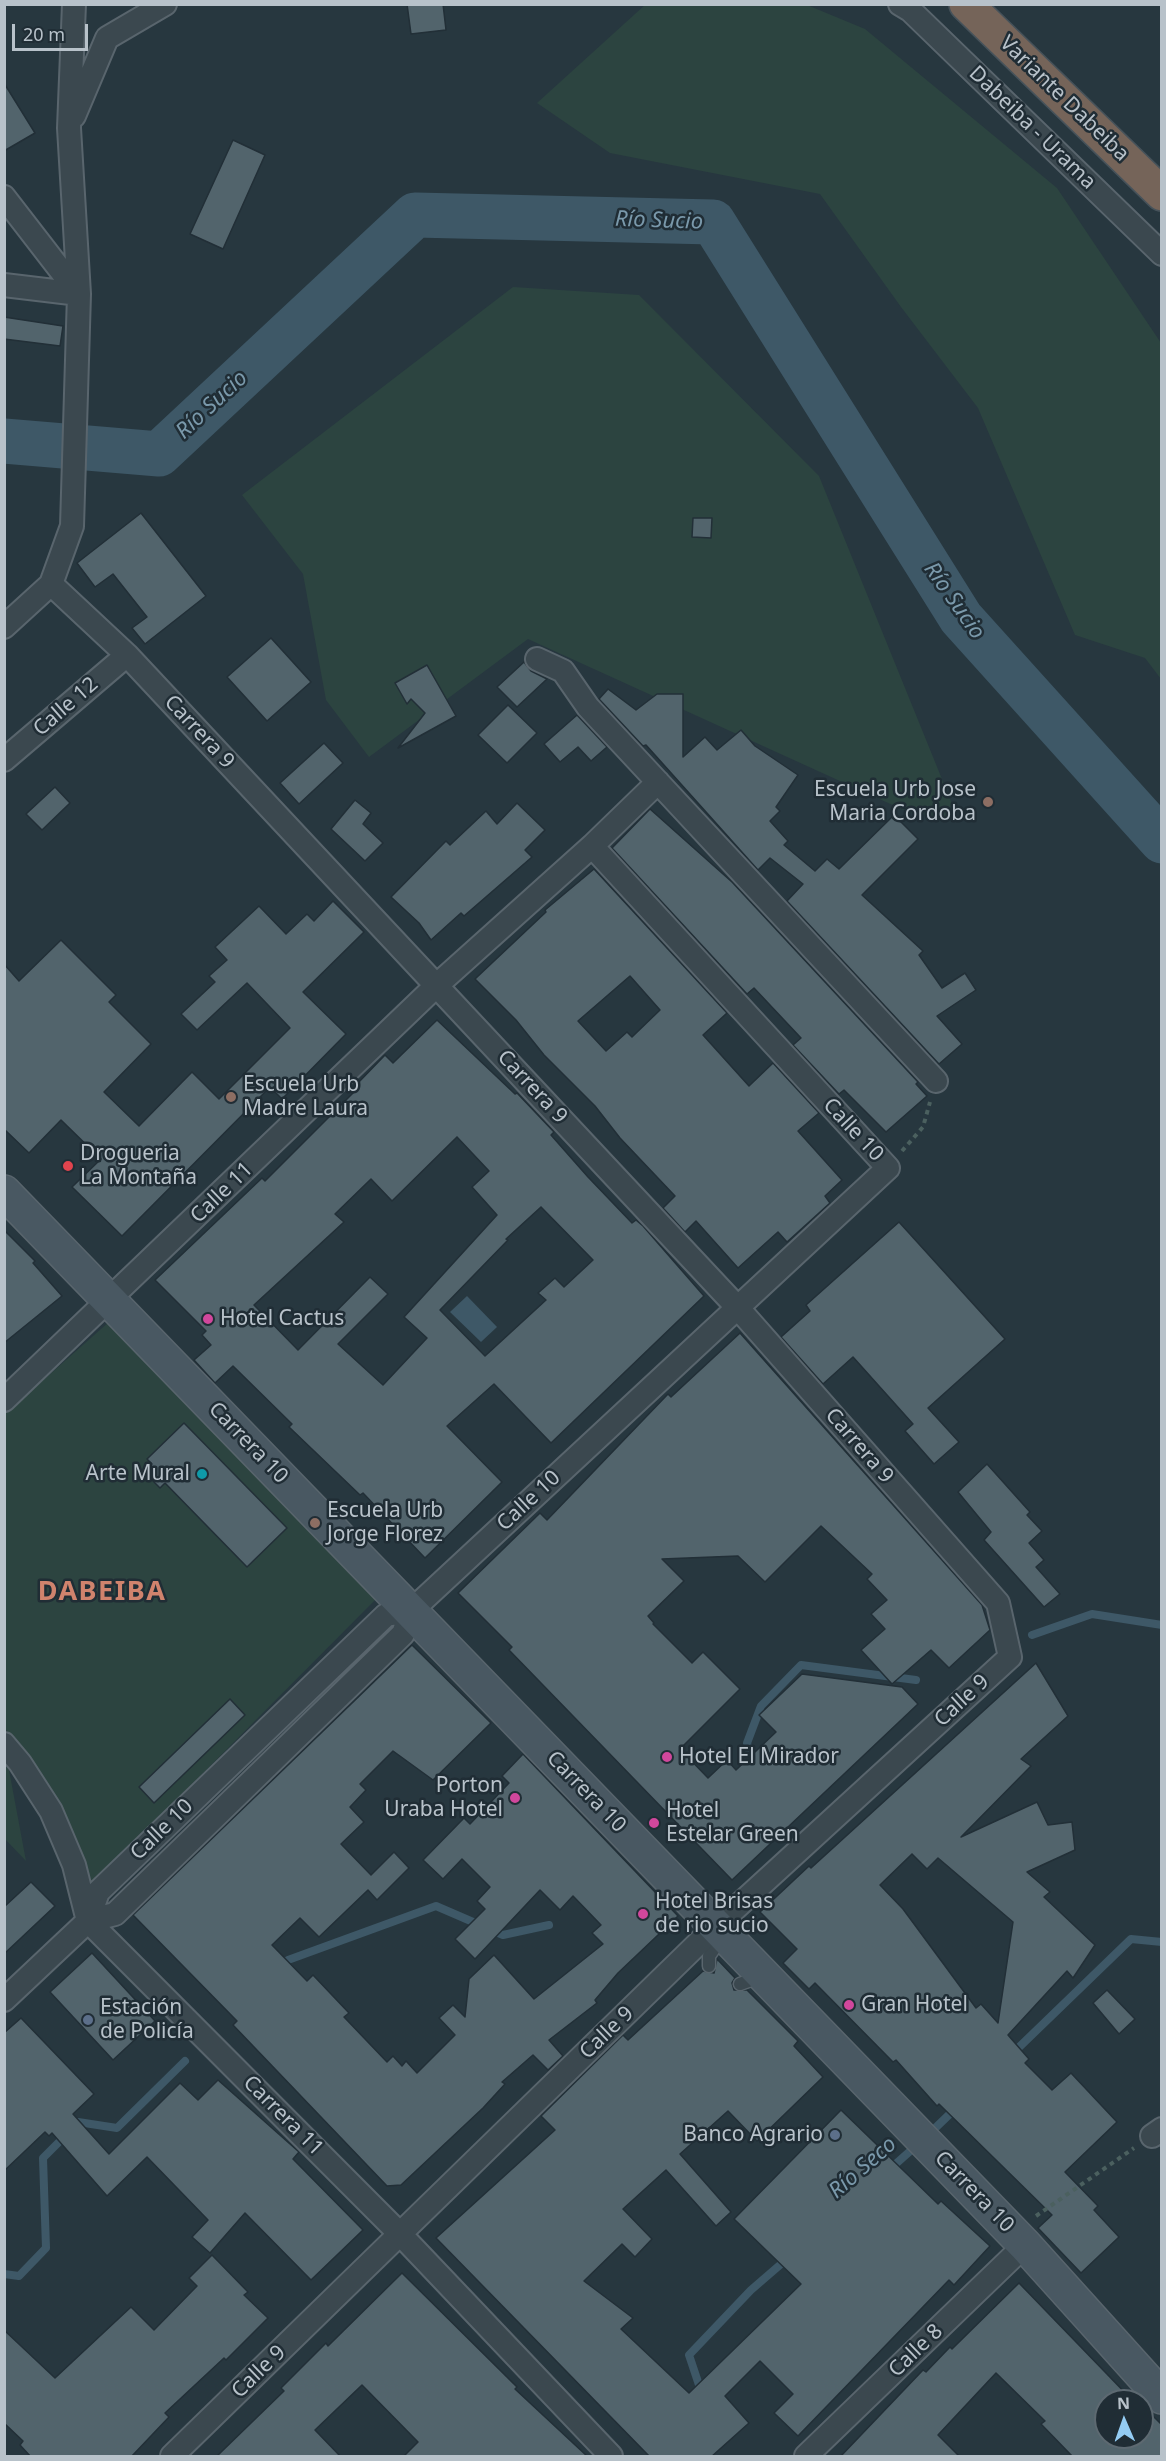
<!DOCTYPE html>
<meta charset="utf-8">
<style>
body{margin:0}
#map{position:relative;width:1166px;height:2461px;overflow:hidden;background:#27373f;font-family:"Noto Sans",sans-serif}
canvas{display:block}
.frame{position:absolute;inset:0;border:6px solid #b8c2ca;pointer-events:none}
.north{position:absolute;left:1094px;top:2389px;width:60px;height:60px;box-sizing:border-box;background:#202d35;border:2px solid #5d6971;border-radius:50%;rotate:358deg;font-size:16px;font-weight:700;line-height:24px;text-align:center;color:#b8c2ca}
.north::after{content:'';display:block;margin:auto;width:21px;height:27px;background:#94ccf3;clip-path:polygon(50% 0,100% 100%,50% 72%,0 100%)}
.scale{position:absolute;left:12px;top:24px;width:76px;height:27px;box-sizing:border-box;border:3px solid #b8c2ca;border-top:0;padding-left:8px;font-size:18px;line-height:21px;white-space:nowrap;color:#b8c2ca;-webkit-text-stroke:4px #202d35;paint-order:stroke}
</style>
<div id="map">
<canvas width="1166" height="2461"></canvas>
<div class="frame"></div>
<div class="north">N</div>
<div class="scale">20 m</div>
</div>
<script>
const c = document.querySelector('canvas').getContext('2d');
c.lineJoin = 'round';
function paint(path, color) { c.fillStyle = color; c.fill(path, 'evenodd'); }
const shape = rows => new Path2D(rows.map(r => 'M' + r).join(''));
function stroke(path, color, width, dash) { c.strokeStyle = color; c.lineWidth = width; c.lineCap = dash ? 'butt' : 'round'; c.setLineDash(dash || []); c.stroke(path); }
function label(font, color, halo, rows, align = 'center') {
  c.font = font + ' "Noto Sans",sans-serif'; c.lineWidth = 5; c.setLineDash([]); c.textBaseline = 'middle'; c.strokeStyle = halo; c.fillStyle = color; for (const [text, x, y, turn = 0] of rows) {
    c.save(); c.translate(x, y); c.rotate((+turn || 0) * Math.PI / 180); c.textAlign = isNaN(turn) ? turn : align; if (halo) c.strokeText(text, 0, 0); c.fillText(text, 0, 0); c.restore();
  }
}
paint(shape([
 [646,4,807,5,865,29,1057,188,1161,343,1161,679,1145,658,1075,635,978,408,901,307,820,194,610,153,537,103],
 [513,287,639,295,819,476,959,821,908,812,528,639,369,757,326,700,303,574,242,495],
 [110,1321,378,1597,92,1885,51,1812,22,1748,5,1729,5,1414],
 [5,1766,9,1770,26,1861,5,1839]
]), '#2c4440');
paint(shape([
 [467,1296,497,1327,481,1342,450,1312]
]), '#3e5867');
stroke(shape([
 [1032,1635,1092,1614,1162,1625],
 [753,1764,747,1743,761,1706,801,1665,916,1680],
 [491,1930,503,1935,549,1925],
 [288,1960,436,1906,480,1925],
 [1012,2054,1131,1939,1162,1942],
 [74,2127,78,2122,117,2128,185,2061],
 [928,2135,956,2108],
 [890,2169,917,2145],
 [4,2274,19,2276,46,2248,43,2158,65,2136],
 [701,2391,689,2355,751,2290,788,2258]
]), '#3e5867', 8);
stroke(shape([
 [4,441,159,454,415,215,713,222,961,618,1162,841]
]), '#3e5867', 45);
const building = shape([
 [407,4,443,4,446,30,411,34,407,4],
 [4,83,35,133,4,151,4,83],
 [233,140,265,155,223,249,190,234,233,140],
 [4,317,63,326,60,346,4,339,4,317],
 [141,513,206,596,145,644,132,628,147,617,113,574,95,587,77,563,141,513],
 [693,518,712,518,711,538,692,537,693,518],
 [271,638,311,682,267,721,227,677,271,638],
 [524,662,531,671,547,679,517,707,497,687,524,662],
 [427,665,456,716,398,748,425,713,411,699,407,704,395,683,427,665],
 [608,689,636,710,657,694,683,694,683,757,705,737,717,750,741,730,755,746,798,775,776,807,780,811,770,821,788,841,784,845,815,871,827,859,839,869,894,815,918,839,862,895,923,951,919,955,942,988,965,973,976,990,937,1016,962,1044,939,1064,787,901,803,884,770,858,758,870,646,745,643,746,599,699,608,689],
 [508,705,537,733,507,763,478,735,508,705],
 [577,715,607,747,591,761,578,747,560,762,544,744,577,715],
 [324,743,343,763,299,804,280,783,324,743],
 [55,787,70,803,42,830,26,814,55,787],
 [355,800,371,813,363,824,383,843,365,861,331,829,355,800],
 [517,803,545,830,525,850,532,857,464,916,461,913,431,940,419,923,391,897,446,841,450,845,486,811,497,824,517,803],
 [650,809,732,882,918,1082,916,1084,927,1096,886,1132,844,1090,839,1094,793,1045,801,1038,754,988,747,994,612,848,650,809],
 [594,869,727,1013,703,1035,749,1086,773,1063,819,1113,798,1131,842,1180,825,1196,830,1203,787,1242,778,1232,738,1268,696,1221,685,1232,663,1208,675,1196,620,1138,595,1106,544,1055,516,1020,475,979,546,912,545,910,594,869],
 [630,976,660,1010,632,1037,627,1032,606,1051,578,1021,630,976],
 [333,901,364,932,303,992,346,1034,282,1099,270,1087,122,1236,72,1187,101,1159,61,1120,29,1153,4,1129,4,964,19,981,61,940,116,995,109,1002,151,1044,104,1092,139,1126,192,1072,219,1099,290,1028,247,983,197,1030,181,1014,215,982,209,976,227,960,215,947,259,906,286,934,307,914,314,921,333,901],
 [437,1020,515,1094,517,1093,554,1132,551,1135,588,1177,632,1223,636,1220,643,1226,704,1296,551,1443,494,1384,447,1426,502,1482,425,1558,363,1493,360,1495,289,1427,292,1424,233,1366,215,1383,194,1360,211,1345,202,1335,206,1331,155,1280,262,1178,265,1181,359,1087,356,1085,385,1055,393,1063,437,1020],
 [457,1137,489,1171,472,1187,497,1215,404,1317,427,1338,383,1385,338,1344,388,1294,370,1277,298,1350,254,1305,344,1222,335,1214,371,1179,392,1201,457,1137],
 [541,1207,593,1260,564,1287,555,1278,538,1293,546,1300,485,1356,440,1310,508,1240,506,1239,541,1207],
 [899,1222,1005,1339,928,1408,959,1442,934,1464,905,1431,913,1424,853,1357,823,1384,781,1337,810,1311,806,1305,899,1222],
 [4,1230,35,1261,33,1263,62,1296,4,1343,4,1230],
 [740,1333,982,1605,990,1630,949,1668,931,1650,892,1684,861,1650,885,1629,871,1614,887,1600,867,1579,872,1574,821,1526,765,1582,738,1556,662,1559,684,1581,648,1616,654,1623,653,1624,692,1663,703,1652,740,1689,680,1749,708,1778,727,1760,736,1770,776,1732,759,1715,802,1674,902,1687,918,1704,732,1880,509,1650,512,1647,458,1593,540,1513,547,1520,668,1394,671,1397,740,1333],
 [184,1423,287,1528,247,1567,165,1483,160,1488,144,1472,152,1464,147,1459,184,1423],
 [987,1464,1030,1512,1027,1515,1042,1531,1029,1543,1044,1560,1036,1567,1060,1594,1044,1607,984,1540,991,1532,958,1492,987,1464],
 [412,1645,491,1723,433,1780,393,1751,360,1784,366,1790,350,1807,364,1822,341,1844,371,1875,394,1852,409,1868,377,1900,368,1890,319,1937,300,1918,272,1945,307,1981,313,1975,349,2013,344,2017,387,2062,393,2056,402,2066,406,2061,417,2073,455,2035,439,2018,453,2005,465,2017,469,1979,494,1955,534,1999,603,1944,592,1933,601,1925,573,1896,560,1910,540,1890,475,1959,455,1939,485,1909,477,1901,490,1887,462,1859,443,1879,423,1860,464,1818,470,1824,509,1783,502,1776,523,1754,678,1916,618,1973,595,2000,597,2003,549,2040,563,2056,548,2070,533,2055,502,2082,505,2084,483,2108,401,2185,387,2186,233,2025,237,2021,133,1915,412,1645],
 [1036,1663,1068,1716,1021,1759,1031,1766,961,1837,1037,1802,1048,1825,1072,1822,1075,1850,1027,1872,1050,1892,1044,1897,1095,1945,1073,1978,1067,1971,1008,2035,1029,2059,1025,2063,1052,2090,1071,2073,1117,2122,1065,2172,1098,2206,1094,2210,1119,2237,1081,2273,1038,2228,1052,2215,939,2104,937,2106,896,2060,893,2062,815,1983,809,1989,783,1963,797,1949,760,1912,809,1866,811,1868,1036,1663],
 [912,1854,927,1869,938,1858,1013,1922,998,2023,981,2004,976,2008,903,1909,880,1885,912,1854],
 [230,1699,245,1715,154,1803,139,1787,230,1699],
 [31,1882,55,1906,4,1954,4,1907,31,1882],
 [92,1953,155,2021,113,2060,50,1992,92,1953],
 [717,1959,735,1978,732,1983,734,1990,747,1990,798,2041,794,2046,823,2077,757,2141,728,2111,680,2154,731,2212,716,2226,666,2170,623,2209,652,2239,635,2257,622,2244,584,2281,633,2318,621,2329,689,2393,801,2284,734,2219,841,2110,938,2204,941,2201,990,2246,954,2285,949,2280,798,2436,774,2413,793,2394,760,2361,725,2396,749,2423,711,2457,650,2457,436,2238,555,2130,541,2116,623,2035,628,2040,703,1971,714,1973,717,1959],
 [1107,1990,1135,2019,1119,2034,1093,2003,1107,1990],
 [21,2018,94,2094,73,2114,109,2154,180,2083,198,2100,218,2080,299,2152,293,2159,363,2230,311,2280,245,2213,210,2253,192,2237,208,2220,147,2157,107,2196,52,2133,49,2136,45,2132,4,2171,4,2033,21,2018],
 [212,2255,248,2292,244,2295,268,2318,226,2360,224,2358,165,2413,169,2417,131,2457,31,2457,20,2445,23,2441,4,2423,4,2330,55,2378,131,2307,154,2330,197,2286,189,2278,212,2255],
 [402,2273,517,2387,515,2389,588,2457,403,2457,418,2442,362,2385,315,2430,341,2457,216,2457,284,2391,281,2388,326,2343,328,2346,402,2273],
 [1019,2283,1133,2401,1106,2401,1106,2437,1142,2437,1142,2405,1161,2424,1161,2457,1073,2457,1041,2424,1045,2421,996,2373,938,2435,960,2457,840,2457,923,2370,926,2372,950,2347,952,2349,1019,2283]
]);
paint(building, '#52646c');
stroke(building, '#222f37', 1.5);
const lane = shape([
 [709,1966,709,1956,723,1936],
 [740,1984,762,1976]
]);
const street = shape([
 [900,4,910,10,1162,254],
 [74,116,107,38,165,4],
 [4,197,79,294,4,285],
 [51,584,127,655,737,1307,998,1603,1010,1657,716,1926,172,2456],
 [4,627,51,584,72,526,79,294,69,128,74,4],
 [537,659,563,671,588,707,936,1081],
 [4,760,127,655],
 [592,846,658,782],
 [4,1400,437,985,592,846,888,1168,411,1611,403,1634,115,1914,88,1921],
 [4,1744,20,1763,51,1811,74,1865,88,1921,401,2235,611,2456],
 [4,2000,88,1921,98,1892,386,1615,411,1611],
 [1152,2136,1162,2129],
 [806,2456,1025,2245]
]);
const secondary = shape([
 [4,1192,1025,2245,1162,2397]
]);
const highway = shape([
 [966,4,1162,194]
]);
stroke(lane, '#59656d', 15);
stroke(street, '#59656d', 26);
stroke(secondary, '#59656d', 36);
stroke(highway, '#46525a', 36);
stroke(shape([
 [902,1151,923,1127,930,1102],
 [1036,2216,1134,2148]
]), '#4b605f', 4, [4.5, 4.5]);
stroke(lane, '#3b484f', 12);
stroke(street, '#3b484f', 22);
stroke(secondary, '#495862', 33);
stroke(highway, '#756459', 33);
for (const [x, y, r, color] of [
 [988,802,6,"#8d6e63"],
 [231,1097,6,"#8d6e63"],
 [68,1166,6,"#e0444e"],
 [208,1319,6,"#d1479c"],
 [202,1474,6,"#0f9aa8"],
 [315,1523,6,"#8d6e63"],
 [667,1757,6,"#d1479c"],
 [515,1798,6,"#d1479c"],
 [654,1823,6,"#d1479c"],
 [643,1914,6,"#d1479c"],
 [849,2005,6,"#d1479c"],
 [88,2020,6,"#5c6f8a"],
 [835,2135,6,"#5c6f8a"]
]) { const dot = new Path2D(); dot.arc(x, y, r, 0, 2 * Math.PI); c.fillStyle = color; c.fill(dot); stroke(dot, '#202d35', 2); }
label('21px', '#b8c2ca', '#202d35', [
 ["Variante Dabeiba",1064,99,44],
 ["Dabeiba - Urama",1032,128,44],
 ["Calle 12",66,707,-41],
 ["Carrera 9",199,732,47],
 ["Carrera 9",532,1087,47],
 ["Calle 10",853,1130,47],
 ["Calle 11",222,1193,-44],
 ["Carrera 10",248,1443,46],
 ["Carrera 9",859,1446,49],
 ["Calle 10",529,1501,-43],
 ["Calle 9",962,1701,-43],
 ["Carrera 10",586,1792,46],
 ["Calle 10",162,1830,-44],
 ["Calle 9",607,2033,-44],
 ["Carrera 11",283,2116,45],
 ["Carrera 10",974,2192,46],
 ["Calle 8",916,2351,-44],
 ["Calle 9",259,2372,-44]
]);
label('21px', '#b8c2ca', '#202d35', [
 ["Escuela Urb Jose",976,790,"right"],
 ["Maria Cordoba",976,814,"right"],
 ["Escuela Urb",243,1085],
 ["Madre Laura",243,1109],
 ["Drogueria",80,1154],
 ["La Montaña",80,1178],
 ["Hotel Cactus",220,1319],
 ["Arte Mural",190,1474,"right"],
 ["Escuela Urb",327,1511],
 ["Jorge Florez",327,1535],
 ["Hotel El Mirador",679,1757],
 ["Porton",503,1786,"right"],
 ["Uraba Hotel",503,1810,"right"],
 ["Hotel",666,1811],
 ["Estelar Green",666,1835],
 ["Hotel Brisas",655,1902],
 ["de rio sucio",655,1926],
 ["Gran Hotel",861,2005],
 ["Estación",100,2008],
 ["de Policía",100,2032],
 ["Banco Agrario",823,2135,"right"]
], 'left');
label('italic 22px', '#7a99ab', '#202d35', [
 ["Río Sucio",659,221,2],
 ["Río Sucio",212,405,-43],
 ["Río Sucio",954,601,55],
 ["Río Seco",863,2168,-41]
]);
c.letterSpacing = '1.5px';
label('bold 27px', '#d0836d', '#202d35', [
 ["DABEIBA",102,1592]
]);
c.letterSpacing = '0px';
</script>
